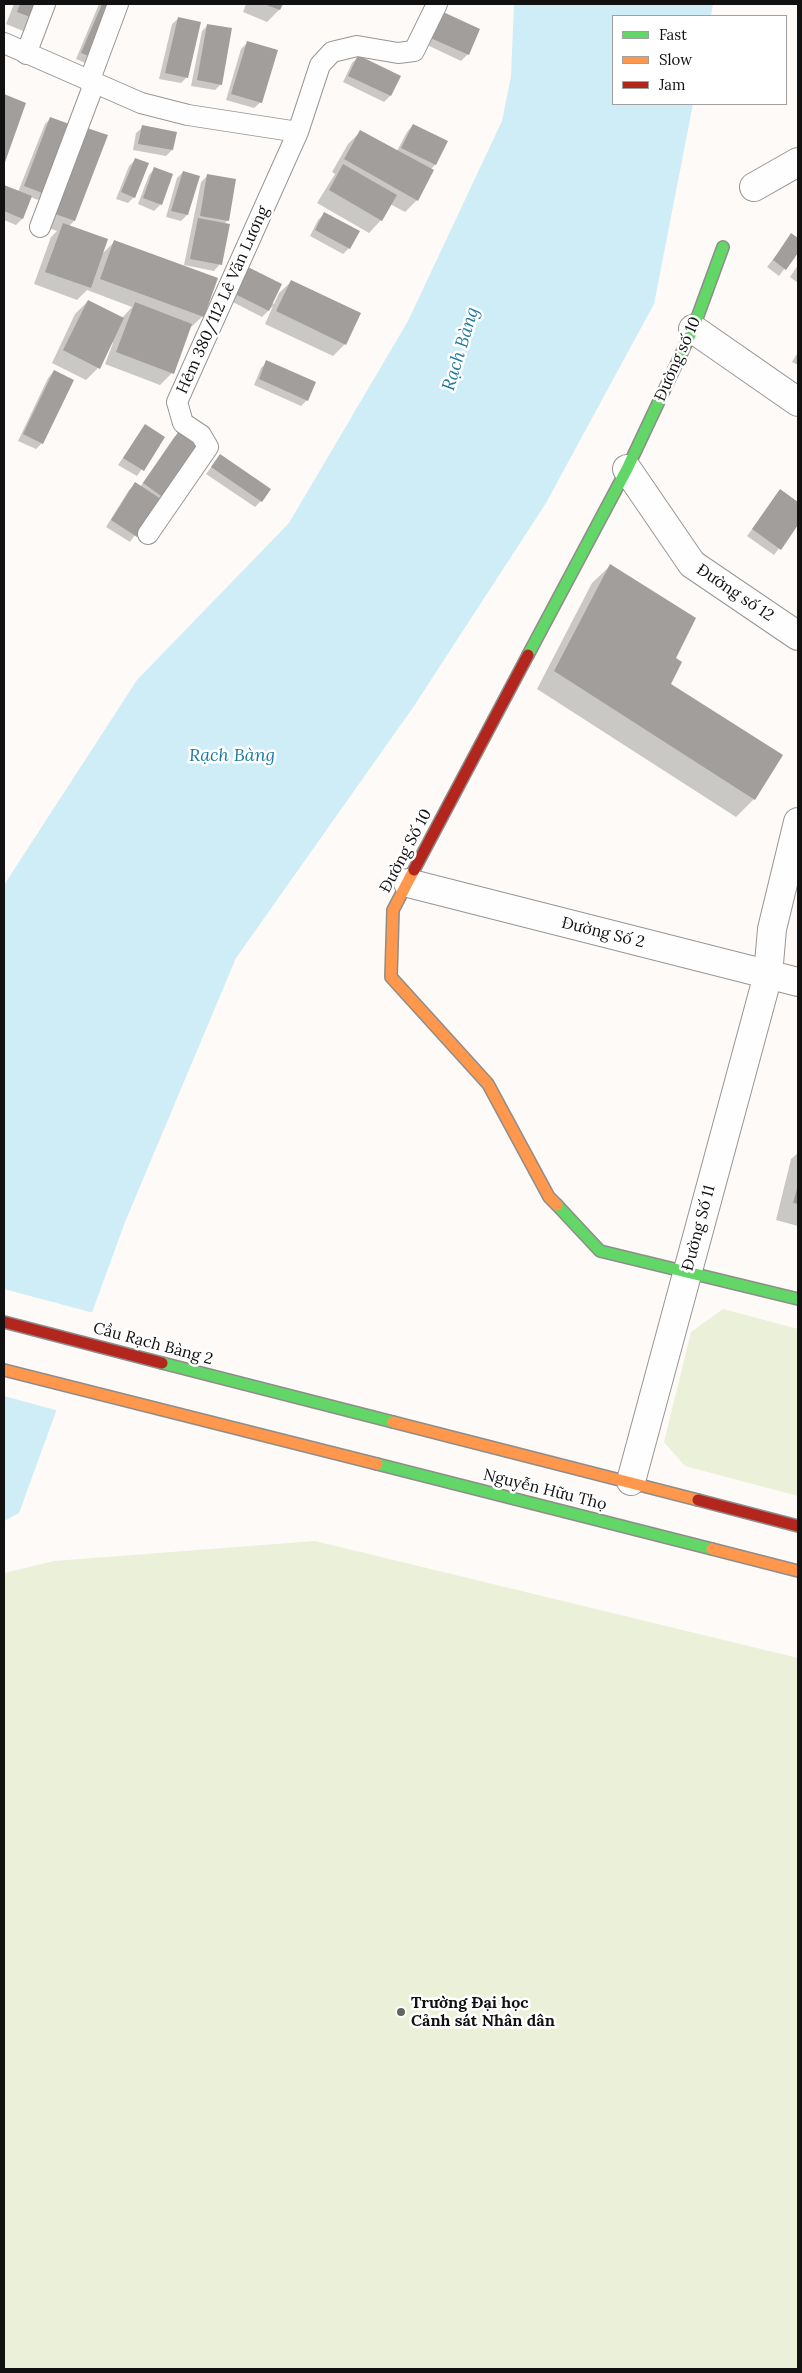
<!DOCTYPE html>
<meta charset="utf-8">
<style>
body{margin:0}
#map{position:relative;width:802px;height:2373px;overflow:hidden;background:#fdfaf7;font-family:Lora,serif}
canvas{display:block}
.frame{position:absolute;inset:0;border:5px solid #111;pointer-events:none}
.legend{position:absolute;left:612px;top:15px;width:175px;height:90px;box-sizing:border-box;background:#fff;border:1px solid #a0a0a0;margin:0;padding:6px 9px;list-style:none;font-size:15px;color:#111}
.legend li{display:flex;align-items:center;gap:10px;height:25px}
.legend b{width:25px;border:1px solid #a0a0a0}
</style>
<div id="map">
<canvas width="802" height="2373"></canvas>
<div class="frame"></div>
<ul class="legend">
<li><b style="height:6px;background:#63d668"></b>Fast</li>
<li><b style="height:6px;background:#ff974d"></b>Slow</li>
<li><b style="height:6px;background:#b3261e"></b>Jam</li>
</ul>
</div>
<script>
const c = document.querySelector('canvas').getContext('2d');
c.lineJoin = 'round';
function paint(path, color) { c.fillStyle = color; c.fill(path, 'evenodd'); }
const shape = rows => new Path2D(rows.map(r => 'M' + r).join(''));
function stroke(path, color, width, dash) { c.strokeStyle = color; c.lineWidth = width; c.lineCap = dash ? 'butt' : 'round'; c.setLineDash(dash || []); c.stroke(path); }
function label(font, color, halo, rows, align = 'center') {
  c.font = font + ' Lora,serif'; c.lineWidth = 5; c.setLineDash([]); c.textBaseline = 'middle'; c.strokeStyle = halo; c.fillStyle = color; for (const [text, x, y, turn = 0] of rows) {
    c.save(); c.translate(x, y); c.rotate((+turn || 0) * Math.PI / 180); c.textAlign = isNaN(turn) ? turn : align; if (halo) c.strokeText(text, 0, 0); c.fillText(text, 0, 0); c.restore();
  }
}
paint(shape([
 [723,1309,798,1329,798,1496,685,1466,664,1442,691,1332],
 [315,1541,798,1658,798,2369,4,2369,4,1573,54,1561]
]), '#eaf1d8');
paint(shape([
 [514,4,713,4,711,16,613,16,613,104,693,104,654,304,546,503,414,706,236,958,125,1222,19,1513,4,1521,4,885,137,680,289,523,408,321,502,121,511,76]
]), '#cfedf6');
paint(shape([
 [4,1289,94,1313,59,1411,4,1396]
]), '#fdfaf7');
paint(shape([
 [14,4,52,4,33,35,6,24],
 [99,4,122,4,92,66,76,59],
 [246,4,282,4,279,10,267,22,243,12],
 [441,12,479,29,468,54,461,61,423,43],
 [179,18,187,77,181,83,159,79,172,24],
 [208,25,221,84,215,90,191,86,202,31],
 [248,42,261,102,254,108,226,100,241,49],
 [358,57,399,76,390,96,384,102,343,82,352,63],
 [4,95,25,103,4,162],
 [51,118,44,194,38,200,31,197,22,219,16,225,4,220,4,187,18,192,45,124],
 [413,125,446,142,435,165,430,170,417,200,405,212,390,204,381,220,369,233,317,203,335,174,332,172,348,144,361,131,397,151,407,132],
 [143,127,172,150,166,156,133,150,136,133],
 [75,141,74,221,69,226,101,255,114,242,203,316,190,328,172,373,160,385,105,364,113,343,111,342,98,368,86,380,52,363,75,314,88,301,122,318,132,307,87,290,77,300,34,284,51,237,57,231,43,226],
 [135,160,134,197,128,203,116,199,129,166],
 [155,168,161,204,154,211,138,204,149,175],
 [183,172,187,215,181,221,166,217,177,178],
 [207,176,228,220,224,224,220,264,214,271,184,265,201,182],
 [324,214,349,248,343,254,310,236,318,220],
 [792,235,798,240,798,251,779,276,767,267],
 [798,265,798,283,790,277],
 [238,273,274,304,279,293,292,281,345,344,333,356,265,324,273,306,262,317,225,298],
 [798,352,798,365,792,362],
 [267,362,307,400,301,406,254,385,261,368],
 [54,371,42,443,36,449,18,441,48,378],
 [145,425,164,437,137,476,118,465],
 [175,436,201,444,130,542,106,527,129,490,135,484,140,487],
 [220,456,261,501,255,507,206,474],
 [781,490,798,503,798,523,774,555,747,536],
 [610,566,674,659,669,684,781,756,754,799,736,817,537,689,592,583],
 [798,1153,798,1226,776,1220,791,1159]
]), '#0003');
paint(shape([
 [20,4,54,4,46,23,17,12],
 [102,4,123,4,99,60,81,53],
 [264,4,283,4,280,10],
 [441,11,480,29,469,55,428,37],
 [178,17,201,22,188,78,165,73],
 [207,24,232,28,222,85,197,80],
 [247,41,278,50,262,103,231,94],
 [358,55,401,76,391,96,348,76],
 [4,94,26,103,4,165],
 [50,117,72,125,45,194,24,186],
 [413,124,448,141,436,165,401,148],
 [142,125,177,132,173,150,138,144],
 [87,128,108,135,75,221,55,214],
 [360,130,434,170,418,201,344,159],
 [135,158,149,163,135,198,121,192],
 [343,164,397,195,382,221,329,190],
 [154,167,173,174,162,205,143,198],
 [183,171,200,176,188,215,171,211],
 [207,174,236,179,229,221,200,216],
 [4,185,32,196,23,219,4,211],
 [324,212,360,231,350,249,315,230],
 [198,218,230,224,222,265,190,259],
 [63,223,108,239,91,288,45,272],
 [791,233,798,238,798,253,786,270,773,260],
 [114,240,218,278,204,317,100,279],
 [244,265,282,284,269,311,231,292],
 [291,280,361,313,346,345,276,311],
 [88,300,124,318,100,369,63,350],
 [135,302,192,324,174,374,116,352],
 [266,360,316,382,308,401,259,379],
 [54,370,74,380,43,444,23,434],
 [145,424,165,437,144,471,123,458],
 [181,428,203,443,164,498,143,483],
 [220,454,271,489,262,502,211,467],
 [135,482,161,499,137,537,111,520],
 [780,489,798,502,798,525,781,550,752,529],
 [610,564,696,618,676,658,682,662,671,684,783,755,755,800,554,671],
 [798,1185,798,1204,793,1203]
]), '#a19e9c');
const lane = shape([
 [4,43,141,103,188,115,298,132],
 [26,54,45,4],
 [89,82,118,4],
 [40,227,94,84],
 [148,534,208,447,201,435,183,423,177,402,298,132,320,65,332,52,357,46,398,53,414,51,437,4]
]);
const street = shape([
 [754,187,798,162],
 [693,329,798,402],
 [627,469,692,564,798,636],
 [408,883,798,982],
 [631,1481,768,975,772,929,798,822]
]);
const fast = shape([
 [528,655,627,469,693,329,723,247],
 [557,1205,600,1251,798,1299],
 [162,1363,393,1422],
 [377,1464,712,1549]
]);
const slow = shape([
 [414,870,393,910,391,977,488,1084,549,1197,557,1205],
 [4,1370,377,1464],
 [393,1422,698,1500],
 [712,1549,798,1571]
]);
const jam = shape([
 [414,870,528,655],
 [4,1322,162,1363],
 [698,1500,798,1526]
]);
stroke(lane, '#979695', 22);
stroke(street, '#979695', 30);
stroke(fast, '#8e8d8b', 14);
stroke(slow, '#8e8d8b', 14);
stroke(jam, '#8e8d8b', 14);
stroke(lane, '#fffefe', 20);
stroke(street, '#fffefe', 28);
stroke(fast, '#63d668', 11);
stroke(slow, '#ff974d', 11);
stroke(jam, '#b3261e', 11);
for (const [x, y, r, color] of [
 [401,2012,5,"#646362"]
]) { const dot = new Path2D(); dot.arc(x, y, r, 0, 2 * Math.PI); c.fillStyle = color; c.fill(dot); stroke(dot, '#fff', 2); }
label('16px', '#111', '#fff', [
 ["Hẻm 380/112 Lê Văn Lương",223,300,-66],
 ["Đường số 10",678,359,-66],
 ["Đường số 12",735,593,34],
 ["Đường Số 10",406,851,-62],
 ["Đường Số 2",603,933,14],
 ["Đường Số 11",699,1228,-75],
 ["Cầu Rạch Bàng 2",153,1344,15],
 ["Nguyễn Hữu Thọ",545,1490,14]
]);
label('bold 16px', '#111', '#fff', [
 ["Trường Đại học",411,2003],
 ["Cảnh sát Nhân dân",411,2021]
], 'left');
label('italic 18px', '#1c7ca0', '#fff', [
 ["Rạch Bàng",461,349,-73],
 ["Rạch Bàng",232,756]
]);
</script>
